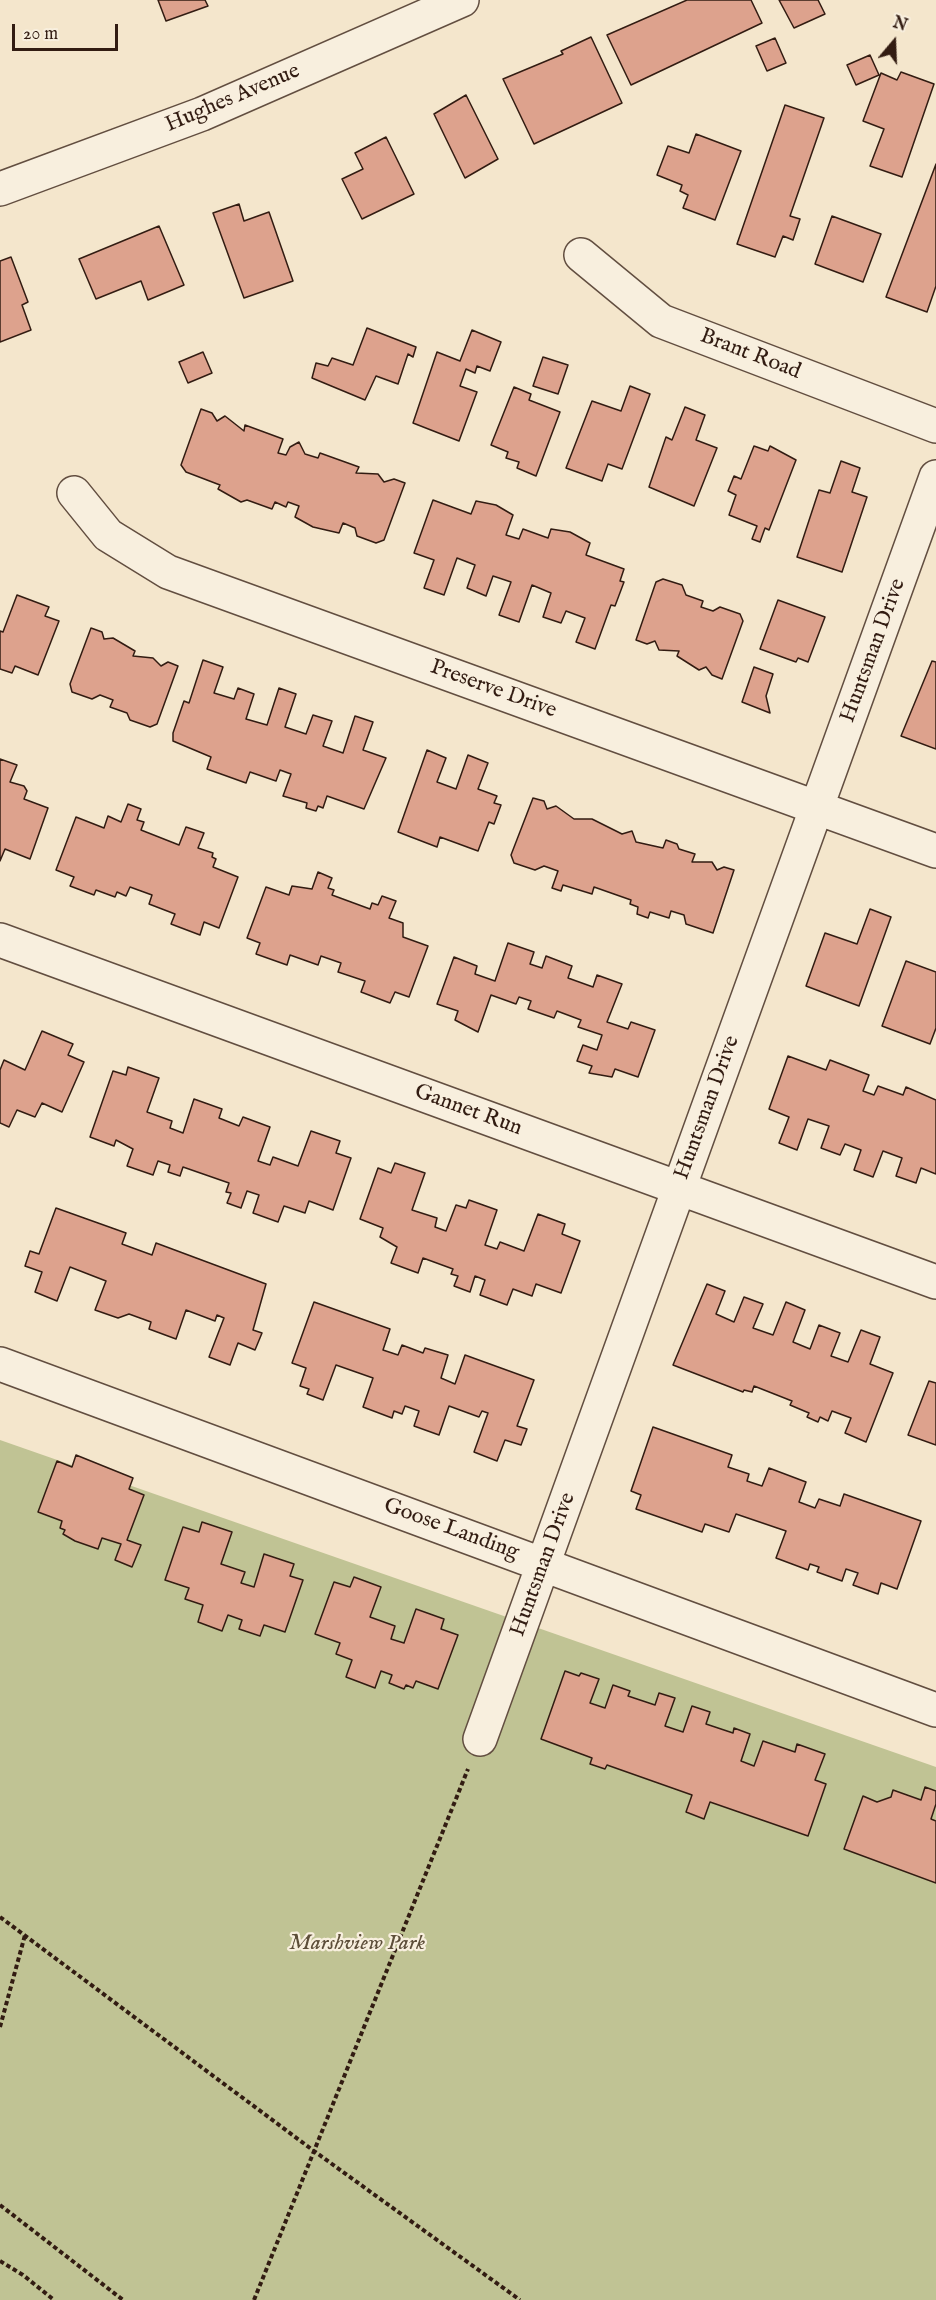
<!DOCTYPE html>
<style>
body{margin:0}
#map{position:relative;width:936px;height:2300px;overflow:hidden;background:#f4e6cc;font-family:"IM FELL English",serif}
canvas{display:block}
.north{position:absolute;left:864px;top:12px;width:60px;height:60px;-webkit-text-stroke:4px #f8efde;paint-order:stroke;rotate:19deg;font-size:16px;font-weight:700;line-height:24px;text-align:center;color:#321c12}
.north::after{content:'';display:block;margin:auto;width:21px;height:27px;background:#321c12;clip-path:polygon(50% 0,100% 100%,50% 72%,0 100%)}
.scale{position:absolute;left:12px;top:24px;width:106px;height:27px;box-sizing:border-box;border:3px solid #321c12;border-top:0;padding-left:8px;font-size:18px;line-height:21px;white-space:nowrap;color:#321c12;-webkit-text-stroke:4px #f8efde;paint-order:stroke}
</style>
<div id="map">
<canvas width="936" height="2300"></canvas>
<div class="north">N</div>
<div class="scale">20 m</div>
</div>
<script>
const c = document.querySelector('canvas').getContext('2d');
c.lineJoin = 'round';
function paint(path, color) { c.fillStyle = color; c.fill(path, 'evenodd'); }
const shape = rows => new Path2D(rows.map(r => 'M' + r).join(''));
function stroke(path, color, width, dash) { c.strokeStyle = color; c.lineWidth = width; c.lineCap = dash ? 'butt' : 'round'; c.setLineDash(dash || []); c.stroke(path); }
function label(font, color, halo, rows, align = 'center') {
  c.font = font + ' "IM FELL English",serif'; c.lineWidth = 4.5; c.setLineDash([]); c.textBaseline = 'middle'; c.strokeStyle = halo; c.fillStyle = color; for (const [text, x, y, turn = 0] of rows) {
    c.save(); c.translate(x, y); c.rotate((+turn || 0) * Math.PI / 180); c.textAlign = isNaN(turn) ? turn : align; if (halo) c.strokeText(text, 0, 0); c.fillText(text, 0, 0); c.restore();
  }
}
paint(shape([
 [0,1440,936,1767,936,2300,0,2300]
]), '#c0c394');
const building = shape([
 [158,0,205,0,208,6,166,21,158,0],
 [687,0,751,0,762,23,631,85,607,35,687,0],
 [779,0,818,0,825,14,794,28,779,0],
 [591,37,622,103,534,144,503,79,563,54,561,51,591,37],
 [775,38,786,63,767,71,756,46,775,38],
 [870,55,879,75,856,85,847,65,870,55],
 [901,72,934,84,902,177,870,166,884,129,863,121,881,73,897,80,901,72],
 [466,95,498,159,465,178,434,114,466,95],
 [785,105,824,118,790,216,800,219,793,240,783,236,775,257,737,244,785,105],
 [696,134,741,151,715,220,683,208,688,195,680,191,682,185,657,175,668,146,689,153,696,134],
 [386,137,414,194,362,219,342,179,363,169,355,153,386,137],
 [936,164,936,286,927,312,886,297,936,164],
 [239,204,244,221,269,212,293,281,244,298,213,213,239,204],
 [832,216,881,234,863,282,815,264,832,216],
 [159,226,184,285,148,300,141,281,96,299,79,259,159,226],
 [11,257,28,302,22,305,31,330,0,342,0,261,11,257],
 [367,328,416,347,413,357,408,354,398,384,376,376,365,400,312,378,316,363,328,366,332,358,353,365,367,328],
 [472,330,501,342,490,371,477,366,475,373,466,369,460,386,477,392,459,441,413,423,437,352,460,361,472,330],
 [203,352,212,373,188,383,179,362,203,352],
 [543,357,568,365,558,394,533,386,543,357],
 [630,386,650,394,622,469,608,464,602,481,566,468,592,401,621,411,630,386],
 [514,387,531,394,529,400,560,412,536,476,517,468,519,462,506,458,508,452,491,445,514,387],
 [685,407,705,415,696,440,717,448,694,506,649,487,666,437,672,440,685,407],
 [201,409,212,413,217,421,225,416,244,431,245,425,283,439,278,453,286,455,290,447,299,442,305,454,318,458,320,453,359,467,356,473,378,474,384,482,394,479,405,483,384,540,376,543,357,536,355,528,343,523,339,533,313,527,295,517,299,506,288,502,286,507,275,502,272,509,247,500,241,502,218,489,220,485,186,472,181,465,201,409],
 [754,446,768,451,770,446,796,460,769,530,765,528,760,542,752,539,757,526,729,515,736,495,728,491,734,476,741,479,754,446],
 [841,461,860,468,852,492,867,497,842,572,797,557,819,490,830,493,841,461],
 [433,500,471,514,476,501,496,505,513,515,506,535,519,539,523,529,548,538,551,529,570,532,590,543,586,555,624,569,620,581,624,582,615,606,611,605,595,649,576,642,585,618,566,611,561,623,543,617,551,593,532,585,519,622,499,615,511,582,493,576,486,596,467,588,475,565,457,558,444,595,424,588,434,560,414,553,433,500],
 [663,579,682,585,686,595,703,601,701,607,713,611,720,607,740,614,743,621,722,679,712,675,706,667,699,670,677,656,679,651,659,650,655,641,647,644,636,640,656,582,663,579],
 [17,595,49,607,45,616,59,621,38,675,15,666,12,673,0,669,0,631,3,632,17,595],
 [778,600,825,617,808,662,798,658,796,662,760,649,778,600],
 [91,628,102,632,104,639,113,638,135,651,133,656,153,658,161,666,168,662,178,666,157,724,150,727,130,720,127,713,110,707,113,700,100,695,92,699,72,692,70,684,91,628],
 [203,660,223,667,214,693,234,699,238,688,254,694,246,719,267,725,279,688,296,694,285,727,306,734,313,715,332,721,323,746,343,753,355,716,373,722,363,750,386,758,364,809,327,796,323,808,318,806,316,811,306,808,307,803,283,796,291,774,280,770,276,781,250,772,246,783,207,769,211,757,173,741,173,733,184,701,189,703,203,660],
 [932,661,936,662,936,749,901,736,932,661],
 [754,667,773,674,766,696,770,713,742,702,754,667],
 [427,750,446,758,437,782,456,789,468,755,488,763,478,789,497,796,494,803,501,805,494,824,489,822,478,851,440,837,437,847,398,832,427,750],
 [0,759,17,765,10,782,24,786,27,791,24,799,48,808,30,859,5,849,0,861,0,759],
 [533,798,544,801,547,809,556,806,574,819,592,819,622,834,632,831,636,842,663,848,666,840,677,844,679,849,695,854,692,862,712,862,717,870,724,867,734,870,713,933,686,924,684,915,671,911,669,918,650,912,648,918,637,914,638,907,630,904,631,900,594,887,592,894,563,885,561,891,552,888,558,871,544,866,535,870,514,863,511,855,533,798],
 [128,804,141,809,137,820,144,822,141,830,179,845,186,827,204,833,198,848,213,853,212,857,216,859,213,867,238,877,219,928,204,922,200,935,171,924,175,914,149,904,152,895,130,887,126,896,117,892,115,897,96,890,94,895,70,886,74,877,56,870,76,817,104,828,108,816,121,822,128,804],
 [318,872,332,878,328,888,334,890,332,895,370,909,372,903,378,905,382,896,396,901,389,918,403,923,403,937,428,946,409,997,395,992,390,1003,361,992,365,981,338,972,341,963,321,956,318,965,290,955,287,965,256,954,260,943,247,938,266,887,289,895,292,886,312,889,318,872],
 [870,909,891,917,859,1006,806,986,825,933,857,944,870,909],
 [508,943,534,952,530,964,542,968,546,956,572,966,568,978,593,987,597,975,622,984,607,1022,628,1029,631,1022,655,1030,638,1077,615,1069,612,1077,589,1073,592,1066,577,1061,583,1045,597,1050,602,1035,578,1027,581,1020,557,1011,554,1018,528,1009,531,1001,519,997,516,1004,491,995,478,1032,455,1020,458,1011,437,1004,454,957,477,966,475,974,495,981,508,943],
 [906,961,936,972,936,1028,930,1044,882,1026,906,961],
 [42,1031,73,1044,68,1055,84,1062,62,1112,42,1103,35,1117,17,1110,9,1127,0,1123,0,1070,4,1060,25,1070,42,1031],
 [788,1056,826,1070,830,1060,869,1075,863,1091,874,1095,878,1086,903,1095,906,1087,936,1100,936,1174,921,1168,916,1183,896,1176,902,1158,883,1151,873,1177,854,1170,861,1150,845,1144,840,1155,821,1148,829,1126,808,1119,797,1150,779,1143,789,1117,769,1109,788,1056],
 [128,1067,159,1078,147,1112,172,1121,170,1128,183,1133,194,1099,222,1109,219,1118,239,1126,243,1117,270,1127,258,1161,270,1165,273,1157,298,1166,311,1131,340,1141,336,1153,351,1158,333,1210,309,1201,305,1213,284,1206,278,1222,253,1213,259,1195,247,1191,241,1208,227,1203,231,1193,226,1192,229,1183,183,1167,180,1176,168,1172,170,1165,158,1161,153,1175,127,1166,133,1149,116,1140,114,1146,90,1137,113,1071,126,1075,128,1067],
 [395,1163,425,1173,412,1210,437,1218,435,1227,446,1231,456,1205,466,1208,469,1200,497,1210,485,1245,497,1249,500,1242,524,1251,538,1214,565,1224,562,1234,580,1241,561,1293,536,1284,532,1296,513,1289,507,1305,480,1295,485,1280,475,1276,470,1292,454,1286,458,1276,451,1274,453,1269,423,1258,418,1273,391,1263,397,1247,380,1237,383,1228,360,1219,378,1168,391,1173,395,1163],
 [56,1208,126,1233,122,1244,152,1255,156,1243,266,1284,253,1330,262,1333,255,1350,238,1343,230,1365,209,1357,224,1318,217,1315,215,1321,186,1310,176,1339,149,1329,151,1322,129,1314,118,1318,95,1310,106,1281,70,1267,57,1301,35,1292,42,1272,25,1266,30,1251,39,1254,56,1208],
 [707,1284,725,1291,716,1314,734,1322,744,1297,763,1304,753,1328,773,1335,786,1302,805,1310,793,1342,810,1349,819,1325,840,1333,831,1356,848,1362,861,1330,880,1337,870,1364,893,1373,866,1442,845,1433,851,1418,832,1411,828,1421,820,1417,818,1422,807,1417,809,1413,790,1405,792,1401,754,1386,752,1392,744,1390,743,1392,673,1365,707,1284],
 [314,1302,390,1329,383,1350,398,1355,402,1345,423,1353,425,1348,448,1355,441,1378,455,1384,465,1355,534,1380,517,1426,527,1429,521,1445,505,1440,497,1461,474,1452,488,1413,482,1411,479,1417,449,1406,439,1435,414,1426,419,1411,405,1406,402,1414,394,1411,392,1418,363,1407,373,1378,336,1365,323,1400,307,1394,309,1389,300,1386,306,1368,292,1363,314,1302],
 [929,1381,936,1383,936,1445,908,1435,929,1381],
 [653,1427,732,1455,728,1467,749,1474,747,1481,762,1486,769,1468,806,1482,799,1502,815,1508,819,1499,840,1506,844,1494,921,1521,897,1589,881,1583,878,1594,853,1585,858,1573,846,1569,842,1581,817,1572,819,1567,810,1564,808,1570,776,1558,786,1531,736,1514,729,1532,705,1524,702,1532,636,1509,641,1495,631,1491,653,1427],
 [76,1455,133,1478,129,1489,144,1495,127,1540,141,1545,132,1567,115,1560,121,1544,102,1538,98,1549,75,1541,63,1534,65,1530,60,1528,62,1521,38,1512,57,1461,72,1467,76,1455],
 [202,1522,232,1532,221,1564,245,1572,241,1583,254,1587,264,1554,294,1564,290,1576,303,1580,285,1632,264,1625,260,1636,239,1629,242,1620,228,1615,222,1631,198,1622,203,1605,185,1599,189,1588,165,1580,183,1527,199,1532,202,1522],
 [354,1577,381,1587,370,1617,395,1626,391,1639,404,1643,416,1609,444,1619,441,1629,458,1635,438,1689,416,1681,413,1688,406,1685,404,1689,389,1683,392,1675,381,1671,375,1688,346,1677,352,1660,336,1654,340,1643,315,1634,334,1582,350,1587,354,1577],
 [565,1671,579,1676,581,1673,599,1679,590,1703,605,1708,613,1685,630,1691,628,1696,655,1705,659,1693,675,1698,665,1726,683,1732,692,1706,710,1712,706,1724,733,1733,734,1728,750,1734,741,1761,754,1766,763,1741,795,1752,797,1744,825,1754,815,1780,826,1784,808,1836,710,1802,704,1819,686,1812,692,1795,607,1765,605,1769,590,1764,592,1758,541,1739,565,1671],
 [925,1787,936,1791,936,1804,931,1819,936,1821,936,1883,844,1849,863,1796,877,1802,891,1797,893,1790,921,1800,925,1787]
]);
paint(building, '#dda28d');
stroke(building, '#321c12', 1.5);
const minor = shape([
 [0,189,202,114,462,0],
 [581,255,661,321,936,426],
 [74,493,108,535,168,572,936,851],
 [0,940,936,1282],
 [0,1364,936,1710],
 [480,1739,936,477]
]);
stroke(minor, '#624e40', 36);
stroke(shape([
 [0,1917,314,2151,520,2300],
 [0,2027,25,1935],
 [0,2205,123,2300],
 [0,2261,23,2275,54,2300],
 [254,2300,468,1769]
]), '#321c12', 4, [4.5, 3]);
stroke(minor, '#f8efde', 33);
label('22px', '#321c12', '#f8efde', [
 ["Hughes Avenue",233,99,-23],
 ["Brant Road",750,355,21],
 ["Huntsman Drive",874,651,-70],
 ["Preserve Drive",493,690,20],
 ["Huntsman Drive",708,1108,-70],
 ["Gannet Run",468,1111,20],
 ["Goose Landing",451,1530,20],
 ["Huntsman Drive",544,1565,-70]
]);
label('italic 22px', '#5d4e39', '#f8efde', [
 ["Marshview Park",357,1944]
]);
</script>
